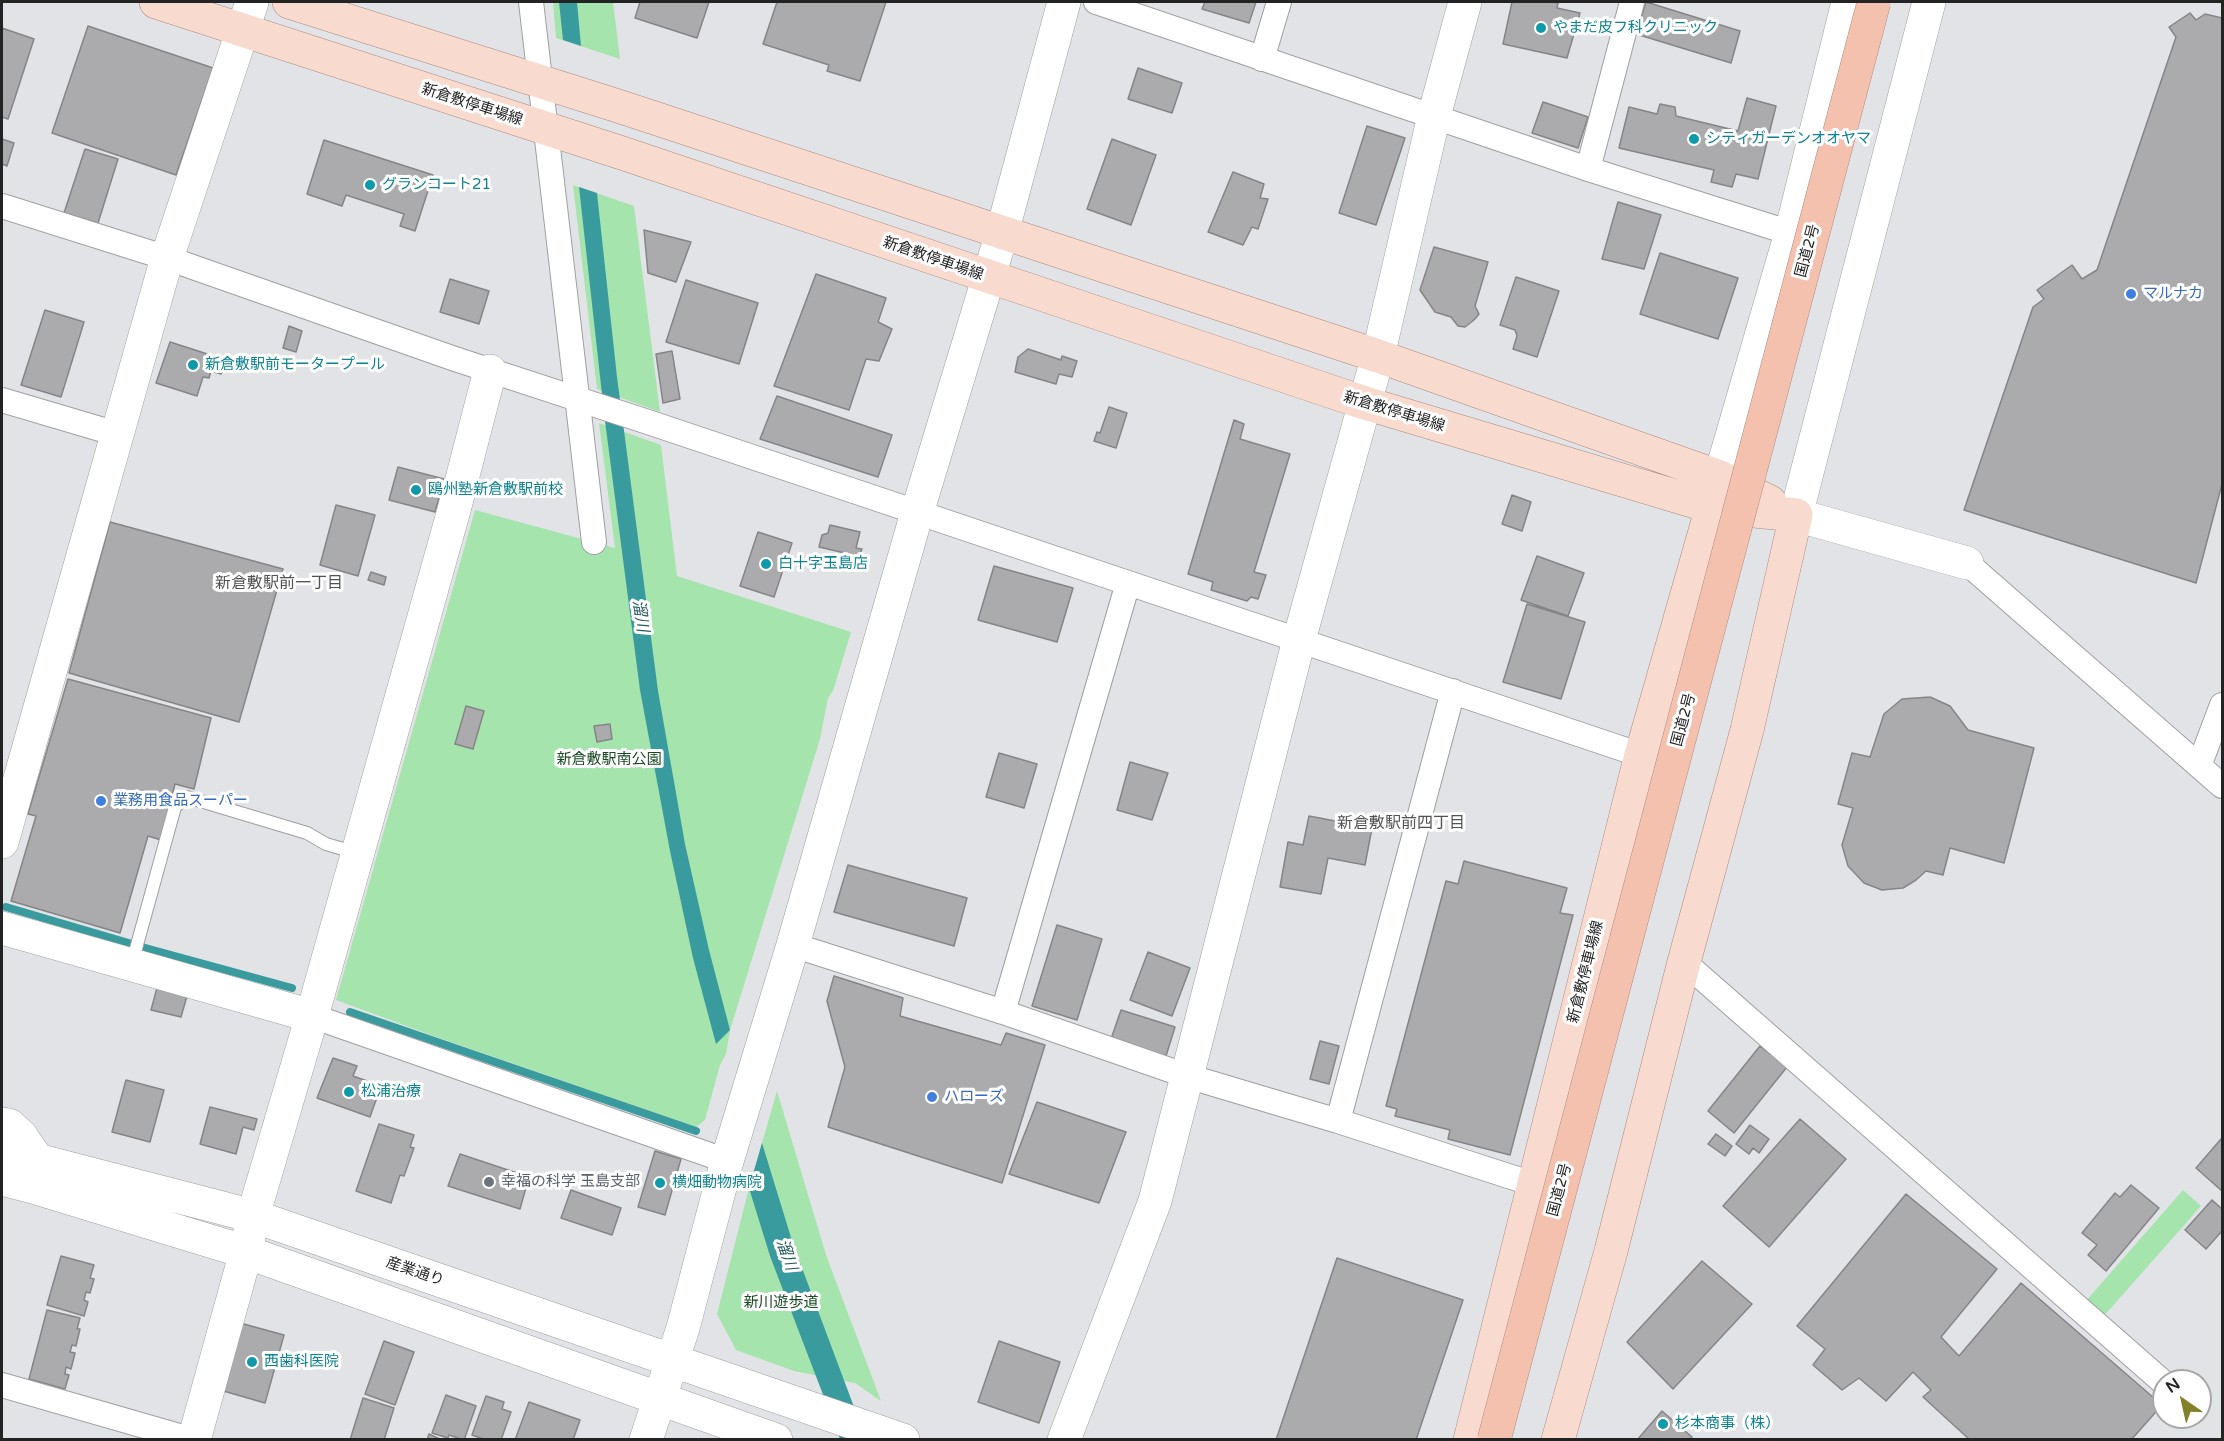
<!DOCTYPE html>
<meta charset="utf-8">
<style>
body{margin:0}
#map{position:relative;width:2224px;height:1441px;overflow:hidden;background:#e2e3e6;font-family:"Varela Round",sans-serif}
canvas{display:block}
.frame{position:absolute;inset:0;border:3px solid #232324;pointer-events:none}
.north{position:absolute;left:2152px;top:1369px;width:60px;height:60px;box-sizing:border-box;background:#fff;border:2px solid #a7a7a7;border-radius:50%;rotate:326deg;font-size:16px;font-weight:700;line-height:24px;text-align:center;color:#232324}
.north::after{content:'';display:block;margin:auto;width:21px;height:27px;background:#81812a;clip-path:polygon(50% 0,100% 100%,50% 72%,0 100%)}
</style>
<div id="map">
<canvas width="2224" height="1441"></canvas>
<div class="frame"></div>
<div class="north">N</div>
</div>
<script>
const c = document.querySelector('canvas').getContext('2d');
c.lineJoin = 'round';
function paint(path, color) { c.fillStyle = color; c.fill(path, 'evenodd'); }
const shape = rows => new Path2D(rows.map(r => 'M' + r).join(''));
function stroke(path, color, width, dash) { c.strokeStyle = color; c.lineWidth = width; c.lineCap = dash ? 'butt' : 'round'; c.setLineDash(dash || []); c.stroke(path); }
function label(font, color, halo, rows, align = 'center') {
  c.font = font + ' "Varela Round","Noto Sans JP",sans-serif'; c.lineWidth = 6; c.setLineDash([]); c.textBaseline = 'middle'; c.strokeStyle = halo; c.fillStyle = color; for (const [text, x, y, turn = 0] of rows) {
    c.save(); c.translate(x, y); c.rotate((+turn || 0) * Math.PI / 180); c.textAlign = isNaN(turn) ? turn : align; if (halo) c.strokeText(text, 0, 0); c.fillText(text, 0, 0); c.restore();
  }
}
paint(shape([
 [553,2,613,2,620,59,556,38],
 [573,185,634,206,660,412,597,389],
 [599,423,661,445,677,576,851,632,833,691,828,698,820,739,730,1030,726,1054,720,1065,705,1120,696,1127,428,1034,336,1000,475,510,615,548],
 [777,1091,826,1255,881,1401,855,1383,794,1371,736,1350,717,1314,749,1188],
 [2183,1190,2201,1206,2103,1317,2085,1302]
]), '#a5e4ac');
paint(shape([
 [559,2,577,2,581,46,563,40],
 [579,187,597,193,617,377,658,691,685,844,709,950,730,1030,716,1044,693,958,670,851,640,690,605,421],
 [762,1143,793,1244,866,1439,840,1439,770,1256,749,1188]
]), '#399b9d');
stroke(shape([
 [6,907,149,949,292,988],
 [350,1012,696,1131]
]), '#399b9d', 8);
const building = shape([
 [640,2,709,2,697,38,635,18,640,2],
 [777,2,886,2,860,81,827,71,829,65,763,44,777,2],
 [1205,2,1256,2,1249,23,1202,9,1205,2],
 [1512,2,1552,2,1558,3,1557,8,1580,13,1567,58,1503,44,1512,2],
 [1646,2,1740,31,1731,63,1636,34,1646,2],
 [2190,13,2196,20,2205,14,2222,18,2222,484,2196,583,1964,510,2033,307,2044,299,2037,290,2072,265,2082,279,2097,270,2176,37,2169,27,2190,13],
 [88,26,213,68,176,175,52,133,88,26],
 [2,28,34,39,8,119,2,117,2,28],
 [1138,68,1182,83,1172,113,1128,99,1138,68],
 [1747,98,1776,106,1758,179,1736,174,1732,187,1711,182,1714,170,1619,148,1629,107,1657,114,1660,104,1675,107,1676,116,1738,131,1747,98],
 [1543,102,1588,117,1578,148,1532,133,1543,102],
 [1367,126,1405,138,1376,225,1339,213,1367,126],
 [2,139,14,143,7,166,2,164,2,139],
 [1112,139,1156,155,1131,225,1087,209,1112,139],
 [324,140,433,175,415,231,400,226,404,214,346,195,342,206,307,194,324,140],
 [85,149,118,159,98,223,64,213,85,149],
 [1233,172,1264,184,1260,198,1268,199,1258,229,1252,227,1243,245,1208,232,1233,172],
 [1618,202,1661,215,1644,269,1602,259,1618,202],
 [644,230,691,242,676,282,648,273,644,230],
 [1434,247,1488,262,1475,306,1479,314,1474,320,1465,327,1458,326,1451,317,1435,312,1420,290,1434,247],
 [1660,253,1738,278,1718,339,1640,314,1660,253],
 [816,274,886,298,878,322,892,329,879,361,866,359,849,410,774,386,816,274],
 [1516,277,1559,291,1537,357,1513,349,1517,336,1515,330,1500,325,1516,277],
 [450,279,489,291,479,324,440,312,450,279],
 [686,280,758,303,739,364,666,342,686,280],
 [45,310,84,322,61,397,21,385,45,310],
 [289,326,302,331,296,352,283,348,289,326],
 [170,342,226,360,221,374,211,371,209,378,203,377,197,396,156,383,170,342],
 [1028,349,1061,360,1062,356,1077,361,1072,377,1059,374,1056,384,1015,372,1018,357,1028,349],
 [672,351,680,399,663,403,656,354,672,351],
 [777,396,892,435,878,477,760,439,777,396],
 [1109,407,1127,413,1116,448,1094,441,1097,432,1100,433,1109,407],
 [1234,420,1244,424,1240,439,1290,454,1254,572,1266,575,1258,599,1251,597,1247,601,1211,590,1213,582,1188,574,1234,420],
 [398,467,444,479,435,512,389,500,398,467],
 [1512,495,1531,502,1522,531,1502,524,1512,495],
 [336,505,375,515,358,576,320,565,336,505],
 [110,522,283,569,239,722,69,673,110,522],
 [830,525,860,532,856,548,862,549,858,559,852,559,849,554,819,547,822,535,828,533,830,525],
 [758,532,792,543,774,597,740,586,758,532],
 [1537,556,1584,573,1568,616,1521,600,1537,556],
 [994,566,1073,588,1057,642,978,620,994,566],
 [371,572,386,577,384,585,368,580,371,572],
 [1527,604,1585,622,1561,699,1503,682,1527,604],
 [68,679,211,718,194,789,175,784,161,840,148,836,120,933,11,901,36,816,28,814,68,679],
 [1930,697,1950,706,1968,730,2034,748,2004,863,1950,848,1943,875,1926,871,1916,880,1903,888,1882,890,1864,883,1848,866,1842,845,1853,808,1838,804,1852,753,1870,757,1884,714,1902,699,1930,697],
 [466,706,484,711,473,749,455,744,466,706],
 [610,724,612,739,597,742,594,726,610,724],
 [999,753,1037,764,1024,808,986,797,999,753],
 [1130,762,1168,773,1152,820,1117,810,1130,762],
 [1309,816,1372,828,1365,865,1328,858,1321,894,1280,887,1288,842,1303,845,1309,816],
 [1464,861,1567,888,1560,913,1573,915,1510,1155,1448,1139,1450,1130,1395,1116,1397,1109,1386,1106,1446,881,1458,884,1464,861],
 [848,865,967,898,954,946,834,912,848,865],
 [1057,925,1102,939,1077,1020,1032,1006,1057,925],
 [1148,952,1190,968,1172,1016,1130,1000,1148,952],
 [834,976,903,998,900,1016,1001,1045,1006,1033,1045,1045,1002,1183,828,1127,845,1067,827,1001,834,976],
 [157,988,187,996,181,1017,151,1010,157,988],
 [1121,1010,1175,1027,1166,1056,1111,1039,1121,1010],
 [1320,1041,1339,1046,1329,1084,1310,1079,1320,1041],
 [1760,1046,1787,1067,1734,1133,1708,1111,1760,1046],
 [333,1058,357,1066,353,1076,381,1086,370,1117,317,1098,333,1058],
 [126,1080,164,1090,150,1142,112,1132,126,1080],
 [1037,1102,1126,1132,1099,1203,1009,1174,1037,1102],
 [210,1107,257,1119,254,1130,243,1127,236,1154,200,1144,210,1107],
 [1800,1119,1846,1159,1769,1247,1723,1206,1800,1119],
 [379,1124,414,1135,410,1147,414,1148,404,1176,400,1175,391,1203,356,1191,379,1124],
 [1750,1125,1769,1139,1759,1153,1753,1148,1749,1154,1736,1144,1750,1125],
 [1716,1134,1732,1146,1725,1156,1708,1144,1716,1134],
 [2221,1139,2222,1140,2222,1191,2196,1168,2221,1139],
 [655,1151,681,1159,665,1215,638,1207,655,1151],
 [460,1154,529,1177,520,1209,448,1186,460,1154],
 [2131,1185,2159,1208,2106,1271,2088,1255,2097,1245,2082,1233,2115,1193,2120,1197,2131,1185],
 [571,1190,621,1208,612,1235,561,1218,571,1190],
 [1906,1194,1997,1269,1941,1337,1959,1356,2021,1283,2162,1405,2131,1440,1970,1440,1923,1397,1931,1390,1913,1372,1886,1401,1859,1378,1842,1390,1813,1365,1825,1349,1797,1326,1906,1194],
 [2212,1200,2222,1209,2222,1231,2206,1249,2185,1230,2212,1200],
 [61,1256,94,1265,90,1278,94,1279,90,1293,86,1292,84,1300,88,1302,84,1316,47,1305,61,1256],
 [1337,1258,1463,1300,1416,1440,1276,1440,1337,1258],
 [1702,1261,1752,1304,1673,1389,1627,1342,1702,1261],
 [47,1310,80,1318,77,1329,80,1329,76,1346,72,1345,70,1352,75,1353,71,1369,66,1367,65,1374,69,1375,65,1389,29,1379,47,1310],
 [240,1323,284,1335,265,1403,220,1390,240,1323],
 [384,1341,414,1352,395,1405,365,1394,384,1341],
 [999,1341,1060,1362,1039,1423,978,1402,999,1341],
 [446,1395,476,1406,464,1440,449,1435,448,1438,432,1433,446,1395],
 [486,1396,504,1402,502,1409,511,1412,501,1440,486,1440,472,1435,486,1396],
 [363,1398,394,1408,384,1440,350,1440,363,1398],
 [529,1402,580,1420,573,1440,515,1440,529,1402],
 [1662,1411,1692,1437,1690,1440,1637,1440,1662,1411],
 [429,1434,442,1440,427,1440,429,1434]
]);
paint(building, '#ababae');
stroke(building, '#858588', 1.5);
const lane = shape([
 [132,963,175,807,187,797,307,833,326,844,357,853]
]);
const street = shape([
 [531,2,594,542],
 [1096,2,1588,169,1791,233],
 [1262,59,1279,2],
 [1588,169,1632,2],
 [2,206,167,258,455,359,651,423,1641,755],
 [2,400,117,434],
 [1967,563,2222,786],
 [2199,766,2222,705],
 [793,945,1003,1012,1187,1076,1338,1121,1533,1184],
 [1684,962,2164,1383],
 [1003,1012,1128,583],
 [312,1016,727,1161],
 [1338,1121,1453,691],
 [2,1385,193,1440]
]);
const secondary = shape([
 [1929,2,1796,515,1967,563],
 [1720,477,1791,233,1848,2],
 [2,842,167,258,252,2],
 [2,928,312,1016],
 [2,1124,9,1125,21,1136,38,1161],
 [2,1151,253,1216,903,1440],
 [2,1179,33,1187,246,1252,776,1440],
 [194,1440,246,1252,253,1216,312,1016,454,510,490,371],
 [646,1440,683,1328,727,1161,793,945,917,513,1002,233,1064,2],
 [1064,1440,1155,1201,1299,640,1378,356,1434,116,1465,2]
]);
const primary = shape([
 [156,2,622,153,1365,403,1712,507,1796,515],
 [289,2,618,106,1378,356,1720,477,1770,502],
 [1470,1440,1641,755,1718,486],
 [1558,1440,1611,1251,1684,962,1747,730,1796,515]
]);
stroke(lane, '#9e9fa1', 14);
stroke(street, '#9e9fa1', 26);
stroke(secondary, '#9e9fa1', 34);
stroke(primary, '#ab8a7e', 34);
stroke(lane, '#fff', 12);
stroke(street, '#fff', 24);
stroke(secondary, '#fff', 33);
stroke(primary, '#f8dace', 33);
const highwayBridge = shape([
 [1494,1440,1874,2]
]);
stroke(highwayBridge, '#ab8a7e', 34, []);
stroke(highwayBridge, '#f4c1ae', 33);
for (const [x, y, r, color] of [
 [1541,28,6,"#0f9aa8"],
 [1694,139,6,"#0f9aa8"],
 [370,185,6,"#0f9aa8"],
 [2131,294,6,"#3f7fe0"],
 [193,365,6,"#0f9aa8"],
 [416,490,6,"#0f9aa8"],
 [766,564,6,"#0f9aa8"],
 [101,801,6,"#3f7fe0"],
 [349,1092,6,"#0f9aa8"],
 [932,1097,6,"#3f7fe0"],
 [489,1182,6,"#6b7280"],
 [660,1183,6,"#0f9aa8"],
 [252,1362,6,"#0f9aa8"],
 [1663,1424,6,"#0f9aa8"]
]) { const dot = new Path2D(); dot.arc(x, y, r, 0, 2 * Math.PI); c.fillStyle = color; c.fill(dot); stroke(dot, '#fff', 2); }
label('15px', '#0d838f', '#fff', [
 ["やまだ皮フ科クリニック",1553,28],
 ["シティガーデンオオヤマ",1706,139],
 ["グランコート21",382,185],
 ["新倉敷駅前モータープール",205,365],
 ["鴎州塾新倉敷駅前校",428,490],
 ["白十字玉島店",778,564],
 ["松浦治療",361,1092],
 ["横畑動物病院",672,1183],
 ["西歯科医院",264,1362],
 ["杉本商事（株）",1675,1424]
], 'left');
label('15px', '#232324', '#fff', [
 ["新倉敷停車場線",472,105,18],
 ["国道2号",1808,251,-75],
 ["新倉敷停車場線",933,259,19],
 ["新倉敷停車場線",1394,412,17],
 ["国道2号",1684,720,-75],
 ["新倉敷停車場線",1586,972,-76],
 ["国道2号",1560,1190,-75],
 ["産業通り",415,1272,19]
]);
label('15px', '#366cbe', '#fff', [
 ["マルナカ",2143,294],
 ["業務用食品スーパー",113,801],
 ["ハローズ",944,1097]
], 'left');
label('15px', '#194a22', '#fff', [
 ["新倉敷駅南公園",609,760],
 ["新川遊歩道",781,1303]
]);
label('15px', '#5b616d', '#fff', [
 ["幸福の科学 玉島支部",501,1182]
], 'left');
label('16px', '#515254', '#fff', [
 ["新倉敷駅前一丁目",279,584],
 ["新倉敷駅前四丁目",1401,824]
]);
label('italic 16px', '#23595a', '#fff', [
 ["溜川",640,616,81],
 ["溜川",786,1255,71]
]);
</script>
